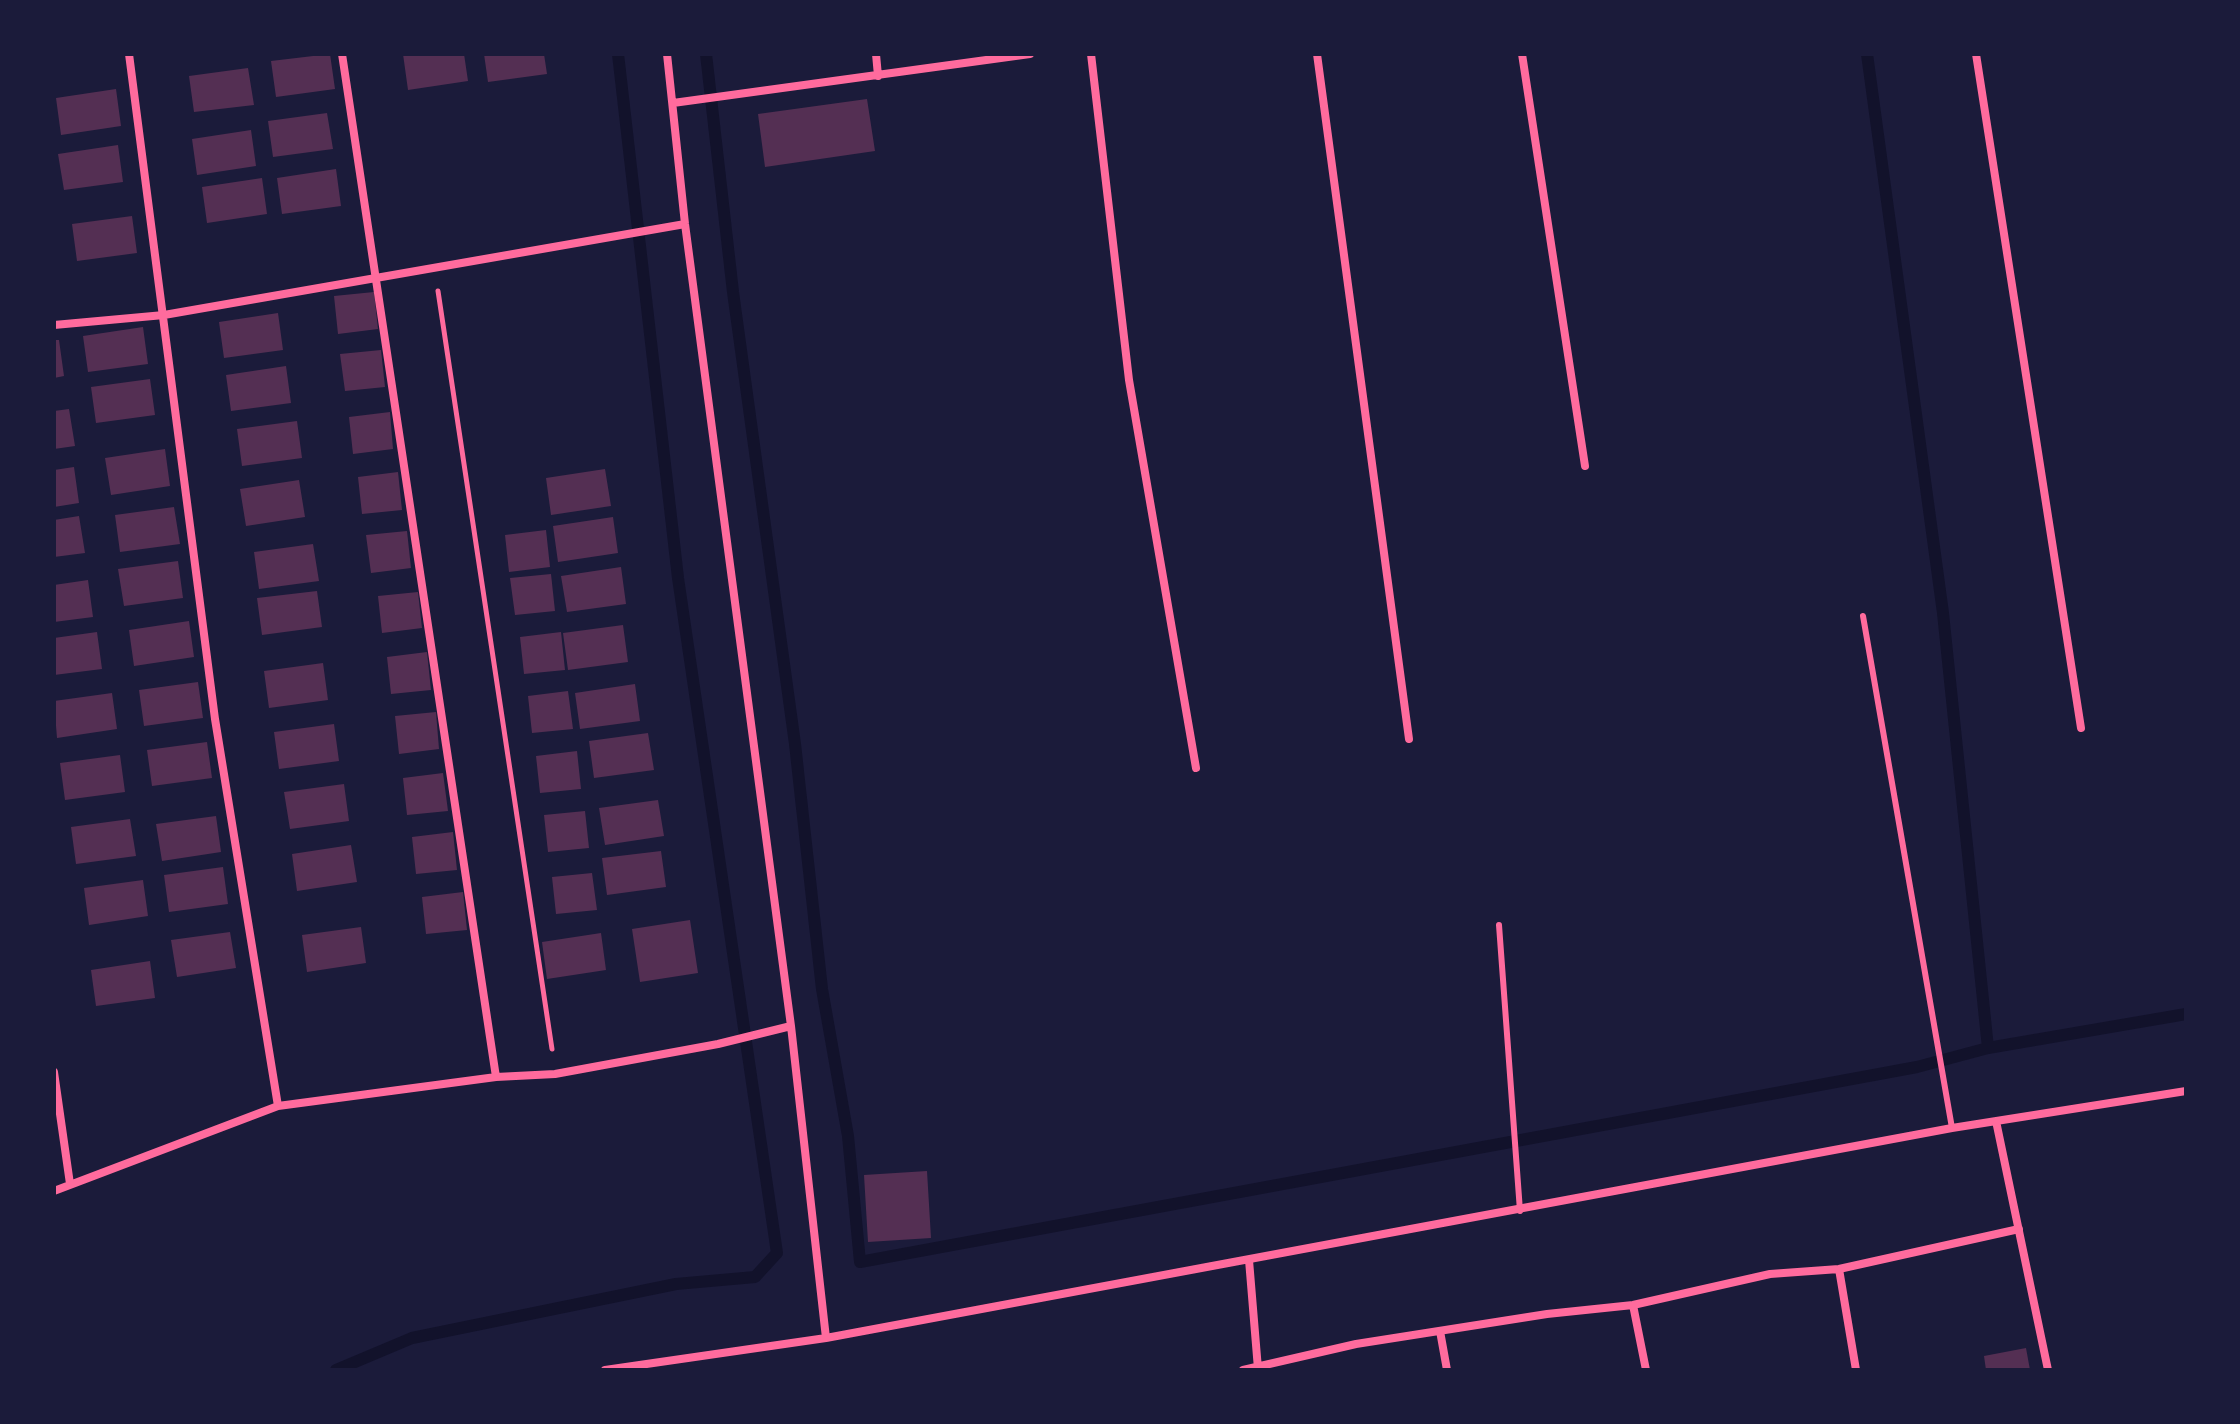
<!DOCTYPE html>
<style>
body{margin:0}
#map{position:relative;width:2240px;height:1424px;overflow:hidden;background:#1b1b3a;font-family:Lato,sans-serif}
canvas{display:block}
.frame{position:absolute;inset:0;border:56px solid #1b1b3a;pointer-events:none}
</style>
<div id="map">
<canvas width="2240" height="1424"></canvas>
<div class="frame"></div>
</div>
<script>
const c = document.querySelector('canvas').getContext('2d');
c.lineJoin = 'round';
const shape = rows => new Path2D(rows.map(r => 'M' + r).join(''));
function stroke(path, color, width, dash) { c.strokeStyle = color; c.lineWidth = width; c.lineCap = dash ? 'butt' : 'round'; c.setLineDash(dash || []); c.stroke(path); }
function paint(path, color) { c.fillStyle = color; c.fill(path, 'evenodd'); }
stroke(shape([
 [706,54,733,292,795,744,822,989,848,1136,860,1262,1917,1067,1988,1048],
 [1867,54,1943,613,1988,1048,2186,1014],
 [336,1370,412,1338,676,1284,755,1277,777,1253,678,578,618,54]
]), '#12122b', 12);
paint(shape([
 [330,54,335,89,276,97,271,61],
 [403,54,464,54,468,81,408,90],
 [484,54,544,54,547,74,488,82],
 [248,68,254,105,194,112,189,76],
 [116,89,121,126,61,135,56,98],
 [867,99,875,151,765,167,758,114],
 [327,113,333,149,273,157,268,121],
 [251,130,256,166,197,175,192,139],
 [118,145,123,182,64,190,58,154],
 [336,169,341,206,282,214,277,178],
 [262,178,267,214,207,223,202,187],
 [132,216,137,253,77,261,72,224],
 [374,292,378,329,338,334,334,296],
 [278,313,283,350,224,358,219,322],
 [143,327,148,364,88,372,83,336],
 [54,340,59,340,64,376,54,378],
 [381,350,385,387,345,391,340,354],
 [286,366,291,403,231,411,226,375],
 [150,379,155,415,96,423,91,387],
 [69,409,75,446,54,449,54,411],
 [390,412,393,449,353,454,349,417],
 [297,421,302,458,242,466,237,429],
 [165,449,170,486,111,495,105,458],
 [74,467,79,503,54,507,54,470],
 [605,469,611,506,551,515,546,478],
 [398,472,402,510,362,514,358,477],
 [299,480,305,517,246,526,240,489],
 [174,507,180,544,120,552,115,515],
 [79,516,85,553,54,557,54,520],
 [613,517,618,553,558,562,553,526],
 [546,530,550,567,509,572,505,535],
 [407,531,411,568,371,573,366,535],
 [313,544,319,581,259,589,254,552],
 [178,561,183,598,124,606,118,569],
 [621,567,626,604,567,612,561,576],
 [551,574,555,611,515,615,510,578],
 [88,580,93,617,54,622,54,585],
 [317,591,322,627,262,635,257,598],
 [418,592,422,628,382,633,378,596],
 [189,621,194,657,134,666,129,630],
 [623,625,628,662,568,670,563,633],
 [97,632,102,669,54,675,54,638],
 [561,632,565,670,524,674,520,637],
 [427,652,431,690,391,694,387,657],
 [323,663,328,700,269,708,264,671],
 [198,682,203,718,144,726,139,690],
 [635,684,640,721,580,729,575,693],
 [568,691,573,729,532,733,528,696],
 [112,693,117,729,57,738,54,701],
 [436,712,439,749,399,754,395,716],
 [334,724,339,761,279,769,274,732],
 [648,733,654,770,594,778,589,741],
 [207,742,212,778,152,786,147,750],
 [577,751,581,789,540,793,536,756],
 [120,755,125,792,65,800,60,763],
 [443,773,448,811,407,815,403,778],
 [344,784,349,821,290,829,284,792],
 [658,800,664,836,605,845,599,808],
 [585,811,589,848,548,852,544,815],
 [216,816,221,852,162,861,156,824],
 [130,819,136,856,76,864,71,827],
 [453,832,457,870,416,874,412,837],
 [351,845,357,882,297,891,292,854],
 [661,851,666,887,607,895,602,858],
 [223,867,228,904,169,912,164,875],
 [592,873,597,910,556,914,552,877],
 [143,880,148,916,89,925,84,888],
 [463,892,467,930,426,934,422,897],
 [690,920,698,973,640,982,632,929],
 [361,927,366,963,307,972,302,935],
 [230,932,236,968,177,977,171,940],
 [601,933,606,970,547,979,542,942],
 [150,961,155,998,96,1006,91,970],
 [927,1171,931,1238,868,1242,864,1175],
 [2026,1348,2030,1370,1986,1370,1984,1356]
]), '#542f53');
stroke(shape([
 [438,291,552,1049]
]), '#ff6b9d', 5);
stroke(shape([
 [1863,616,1952,1128],
 [1499,925,1520,1211]
]), '#ff6b9d', 6);
stroke(shape([
 [129,54,215,719,278,1106],
 [342,54,496,1077],
 [667,54,685,224,791,1026,826,1338],
 [876,54,878,76],
 [1091,54,1129,380,1196,768],
 [1317,54,1409,739],
 [1522,54,1585,466],
 [1976,54,2081,728],
 [673,103,1030,54],
 [54,325,164,315,685,224],
 [54,1072,70,1184],
 [1996,1121,2048,1370],
 [54,1191,278,1106,496,1077,555,1074,718,1044,791,1026],
 [1249,1260,1258,1369],
 [1839,1269,1856,1370],
 [1633,1305,1646,1370],
 [1440,1331,1447,1370],
 [605,1370,826,1338,1952,1128,2186,1091],
 [1243,1370,1356,1344,1547,1314,1633,1305,1770,1274,1839,1269,2019,1229]
]), '#ff6b9d', 8);
</script>
